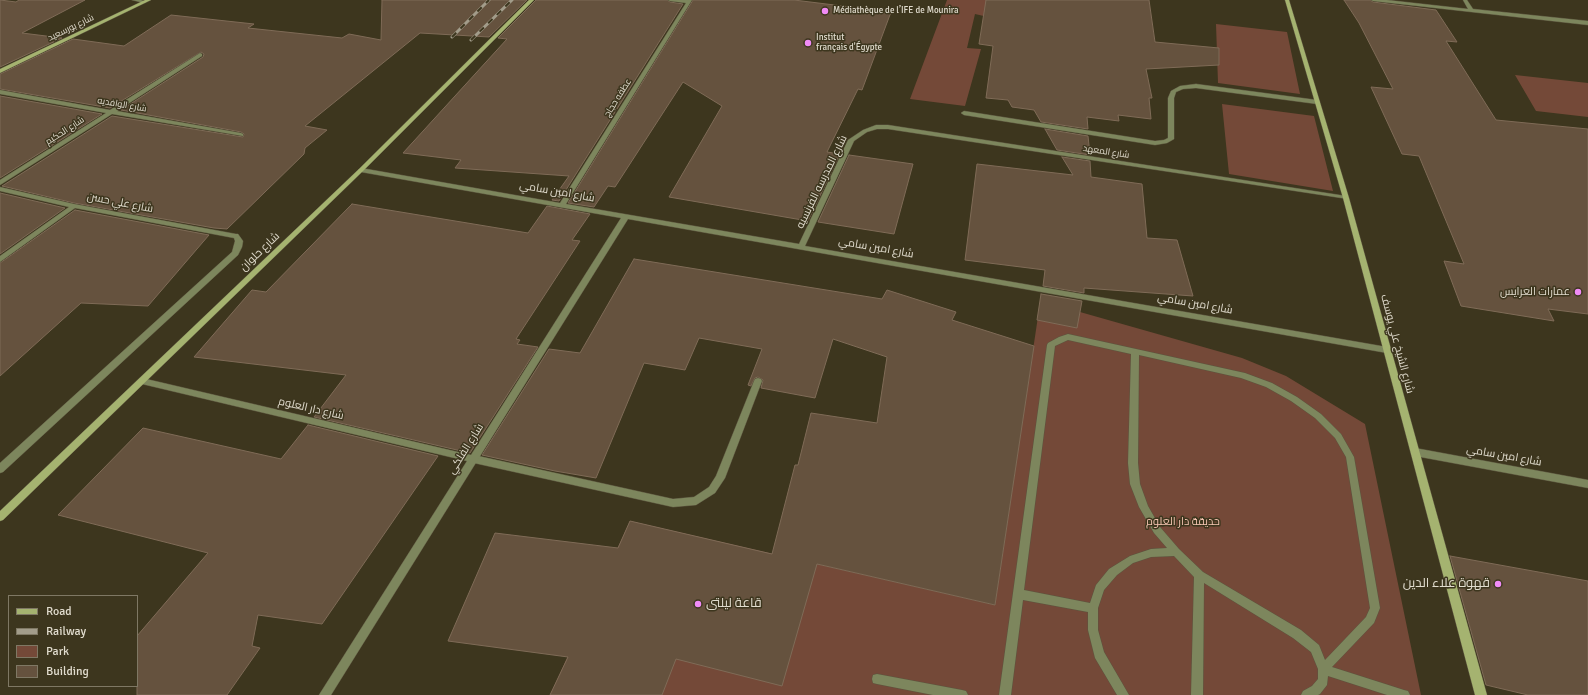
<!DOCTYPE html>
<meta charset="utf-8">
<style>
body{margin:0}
#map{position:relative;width:1588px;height:695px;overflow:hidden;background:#3d361e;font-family:Signika,sans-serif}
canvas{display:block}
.legend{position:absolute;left:8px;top:595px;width:130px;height:92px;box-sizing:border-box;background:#3d361e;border:1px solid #7f7864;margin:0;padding:5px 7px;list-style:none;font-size:12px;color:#e1dcce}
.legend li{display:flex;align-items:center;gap:8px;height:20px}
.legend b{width:20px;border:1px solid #7f7864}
</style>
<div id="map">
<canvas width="1588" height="695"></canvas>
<ul class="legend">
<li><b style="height:5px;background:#a5b370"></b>Road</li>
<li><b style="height:5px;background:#a29c8a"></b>Railway</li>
<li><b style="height:11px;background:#744938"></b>Park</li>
<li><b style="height:11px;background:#65523e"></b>Building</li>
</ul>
</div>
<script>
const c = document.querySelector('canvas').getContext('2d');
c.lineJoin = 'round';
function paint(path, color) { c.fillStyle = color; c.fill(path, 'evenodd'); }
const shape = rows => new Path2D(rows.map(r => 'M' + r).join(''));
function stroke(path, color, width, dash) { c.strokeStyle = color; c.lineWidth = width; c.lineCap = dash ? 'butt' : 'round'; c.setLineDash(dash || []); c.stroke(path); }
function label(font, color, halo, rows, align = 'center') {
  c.font = font + ' Signika,Cairo,sans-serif'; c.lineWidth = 3; c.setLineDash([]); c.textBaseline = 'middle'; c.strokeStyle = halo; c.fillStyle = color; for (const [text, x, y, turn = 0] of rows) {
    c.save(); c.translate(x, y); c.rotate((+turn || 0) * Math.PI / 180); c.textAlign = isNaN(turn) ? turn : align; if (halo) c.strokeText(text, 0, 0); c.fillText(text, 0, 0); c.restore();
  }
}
paint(shape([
 [947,0,992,0,988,17,975,14,967,48,981,49,965,106,910,99],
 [1216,24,1287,32,1300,94,1218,83],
 [1515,75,1588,83,1588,117,1536,111],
 [1222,104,1314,116,1333,191,1229,174],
 [1040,303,1080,312,1242,358,1286,376,1365,424,1421,695,550,695,630,521,995,605]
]), '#744938');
const building = shape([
 [0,0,16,2,19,0,85,0,22,33,62,38,0,67,0,0],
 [382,0,527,0,489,37,420,33,305,126,327,130,305,148,304,154,227,229,214,228,74,203,2,186,112,116,243,137,244,134,241,132,121,110,203,57,204,54,201,52,110,108,0,89,0,74,73,39,124,46,171,15,254,24,248,28,342,38,349,34,381,40,382,0],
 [536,0,667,0,670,2,683,4,559,201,552,200,569,176,455,168,461,160,403,153,507,39,498,38,536,0],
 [693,0,794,0,891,12,862,90,858,89,827,152,840,154,808,221,669,197,722,106,683,82,615,187,608,186,594,207,568,203,693,0],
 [986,0,1149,0,1155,42,1219,48,1219,65,1146,69,1152,98,1149,98,1151,119,1118,115,1119,121,1087,117,1088,129,1041,122,1034,110,1012,107,1008,100,986,98,993,46,979,44,986,0],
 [1344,0,1370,0,1373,2,1436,10,1457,42,1446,41,1496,120,1588,129,1588,314,1548,309,1554,321,1461,306,1444,261,1464,264,1419,156,1402,154,1371,87,1393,89,1359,23,1344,0],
 [0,96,102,114,0,178,0,96],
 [1045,129,1088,136,1090,155,1057,150,1045,129],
 [849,155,913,164,894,234,818,222,849,155],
 [1062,157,1090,161,1091,177,1142,184,1147,238,1177,240,1193,296,1084,288,1084,293,1043,286,1045,270,965,260,977,164,1073,175,1062,157],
 [0,193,65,208,0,254,0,193],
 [352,204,528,233,547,206,590,214,572,240,580,241,516,339,520,340,517,344,538,347,470,453,314,417,346,375,194,357,252,290,266,292,352,204],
 [75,210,209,235,148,306,81,303,0,376,0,263,75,210],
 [634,259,882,299,887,290,956,312,952,320,1034,346,995,605,817,564,782,686,676,659,662,695,550,695,568,657,448,641,495,533,618,548,630,521,772,554,795,465,798,465,811,413,877,423,887,357,833,339,815,398,761,388,763,380,758,377,755,378,751,386,748,385,762,349,699,338,685,370,644,363,596,478,555,471,482,455,549,349,580,353,634,259],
 [1041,294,1082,301,1077,328,1037,320,1041,294],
 [308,425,438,456,322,624,258,615,252,646,260,648,227,695,137,695,137,636,208,553,58,515,143,428,281,459,308,425],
 [1450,556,1588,581,1588,695,1528,695,1486,685,1450,556]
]);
paint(building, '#65523e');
stroke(building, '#7f6b57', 1);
const lane = shape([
 [1371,0,1387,0,1468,9,1463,0,1467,0,1473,9,1588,21,1588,25,1373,1,1371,0],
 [1196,84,1317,100,1320,102,1317,104,1196,88,1183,89,1176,92,1174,98,1174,139,1167,143,1155,145,964,115,961,113,964,111,1155,141,1164,140,1168,138,1168,98,1171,91,1180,86,1196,84],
 [1068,334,1245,373,1272,383,1297,397,1321,414,1341,434,1354,457,1380,608,1374,623,1332,667,1404,690,1408,691,1410,695,1387,695,1328,676,1327,685,1320,694,1318,695,1301,695,1303,691,1312,686,1318,679,1318,669,1311,652,1293,638,1204,583,1203,695,1191,695,1194,577,1174,556,1151,557,1133,563,1117,575,1104,590,1098,608,1098,630,1104,652,1129,695,1117,695,1095,658,1088,630,1088,612,1023,600,1011,695,999,695,1047,345,1048,343,1059,337,1068,334],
 [1068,340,1131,354,1128,463,1130,484,1139,507,1154,533,1167,548,1151,549,1130,556,1109,569,1096,585,1090,603,1024,590,1055,346,1068,340],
 [1139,355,1241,378,1266,387,1291,401,1315,418,1335,438,1346,457,1370,608,1366,617,1325,660,1319,645,1301,630,1203,572,1179,549,1160,527,1148,506,1140,484,1138,463,1139,355],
 [758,378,761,379,762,381,725,478,715,493,696,505,673,507,474,463,471,462,470,459,471,456,474,455,673,499,694,497,709,487,716,476,754,381,755,379,758,378],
 [877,674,962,690,966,691,968,695,933,695,877,684,873,683,872,679,873,675,877,674]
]);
const street = shape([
 [132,0,141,0,146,2,144,3,132,0],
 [668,0,692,0,566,204,799,244,848,140,863,130,876,125,888,125,1346,196,1348,197,1348,199,888,129,877,129,867,132,854,141,805,246,1387,347,1391,350,1387,353,628,219,331,695,319,695,467,461,142,384,139,383,138,381,139,379,142,378,471,455,621,218,361,172,358,170,361,168,560,203,686,3,670,1,668,0],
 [200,53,202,54,202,56,117,111,241,133,243,134,243,136,112,114,0,185,0,180,106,113,0,94,0,90,110,110,200,53],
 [0,187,74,204,236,234,238,234,243,241,242,247,238,255,3,472,0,473,0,463,232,252,235,241,234,238,75,208,0,262,0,256,69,207,0,191,0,187],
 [1415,448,1588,480,1588,488,1415,456,1412,455,1411,452,1412,449,1415,448]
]);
const secondary = shape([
 [145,0,151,0,0,73,0,69,145,0],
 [529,0,534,0,363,171,3,520,0,521,0,511,359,169,529,0],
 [1285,0,1289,0,1349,198,1487,695,1475,695,1343,198,1285,0]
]);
stroke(lane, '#5b543e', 1);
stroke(street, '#5b543e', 1);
stroke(secondary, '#5b543e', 1);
paint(lane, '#7d865d');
paint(street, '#7d865d');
paint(secondary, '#a5b370');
const rail = shape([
 [452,37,489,0],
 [471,40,512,0]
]);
stroke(rail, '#a29c8a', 3);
stroke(rail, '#3d361e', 2, [6]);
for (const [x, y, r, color] of [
 [825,11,4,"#f08bf6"],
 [808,43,4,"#f08bf6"],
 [1578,292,4,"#f08bf6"],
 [1498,584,4,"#f08bf6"],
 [698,604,4,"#f08bf6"]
]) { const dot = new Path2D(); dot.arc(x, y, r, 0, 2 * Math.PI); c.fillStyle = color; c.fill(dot); stroke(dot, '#3d361e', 1.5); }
label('9px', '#e1dcce', '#3d361e', [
 ["Médiathèque de l’IFE de Mounira",833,11],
 ["Institut",816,38],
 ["français d'Égypte",816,48]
], 'left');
label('9px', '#e1dcce', '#3d361e', [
 ["شارع بورسعيد",71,28,-26],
 ["عطفه حجاج",618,98,-58],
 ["شارع الوافديه",122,105,10],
 ["شارع الحكيم",65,131,-33],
 ["شارع المعهد",1106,152,9]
]);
label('11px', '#e1dcce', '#3d361e', [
 ["شارع المدرسه الفرنسيه",822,182,-64],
 ["شارع امين سامي",557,192,10],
 ["شارع علي حسن",120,203,11],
 ["شارع امين سامي",876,248,10],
 ["شارع حلوان",260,252,-44],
 ["شارع امين سامي",1195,304,10],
 ["شارع الشيخ علي يوسف",1397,344,75],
 ["شارع دار العلوم",311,409,13],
 ["شارع الفلكي",466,449,-58],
 ["شارع امين سامي",1504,456,10]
]);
label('11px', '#e1dcce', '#3d361e', [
 ["عمارات العرايس",1570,292]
], 'right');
label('11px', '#f7c6b3', '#3d361e', [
 ["حديقة دار العلوم",1183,522]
]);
label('13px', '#e1dcce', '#3d361e', [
 ["قهوة علاء الدين",1490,584],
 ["قاعة ليلتى",706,604,"left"]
], 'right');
</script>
